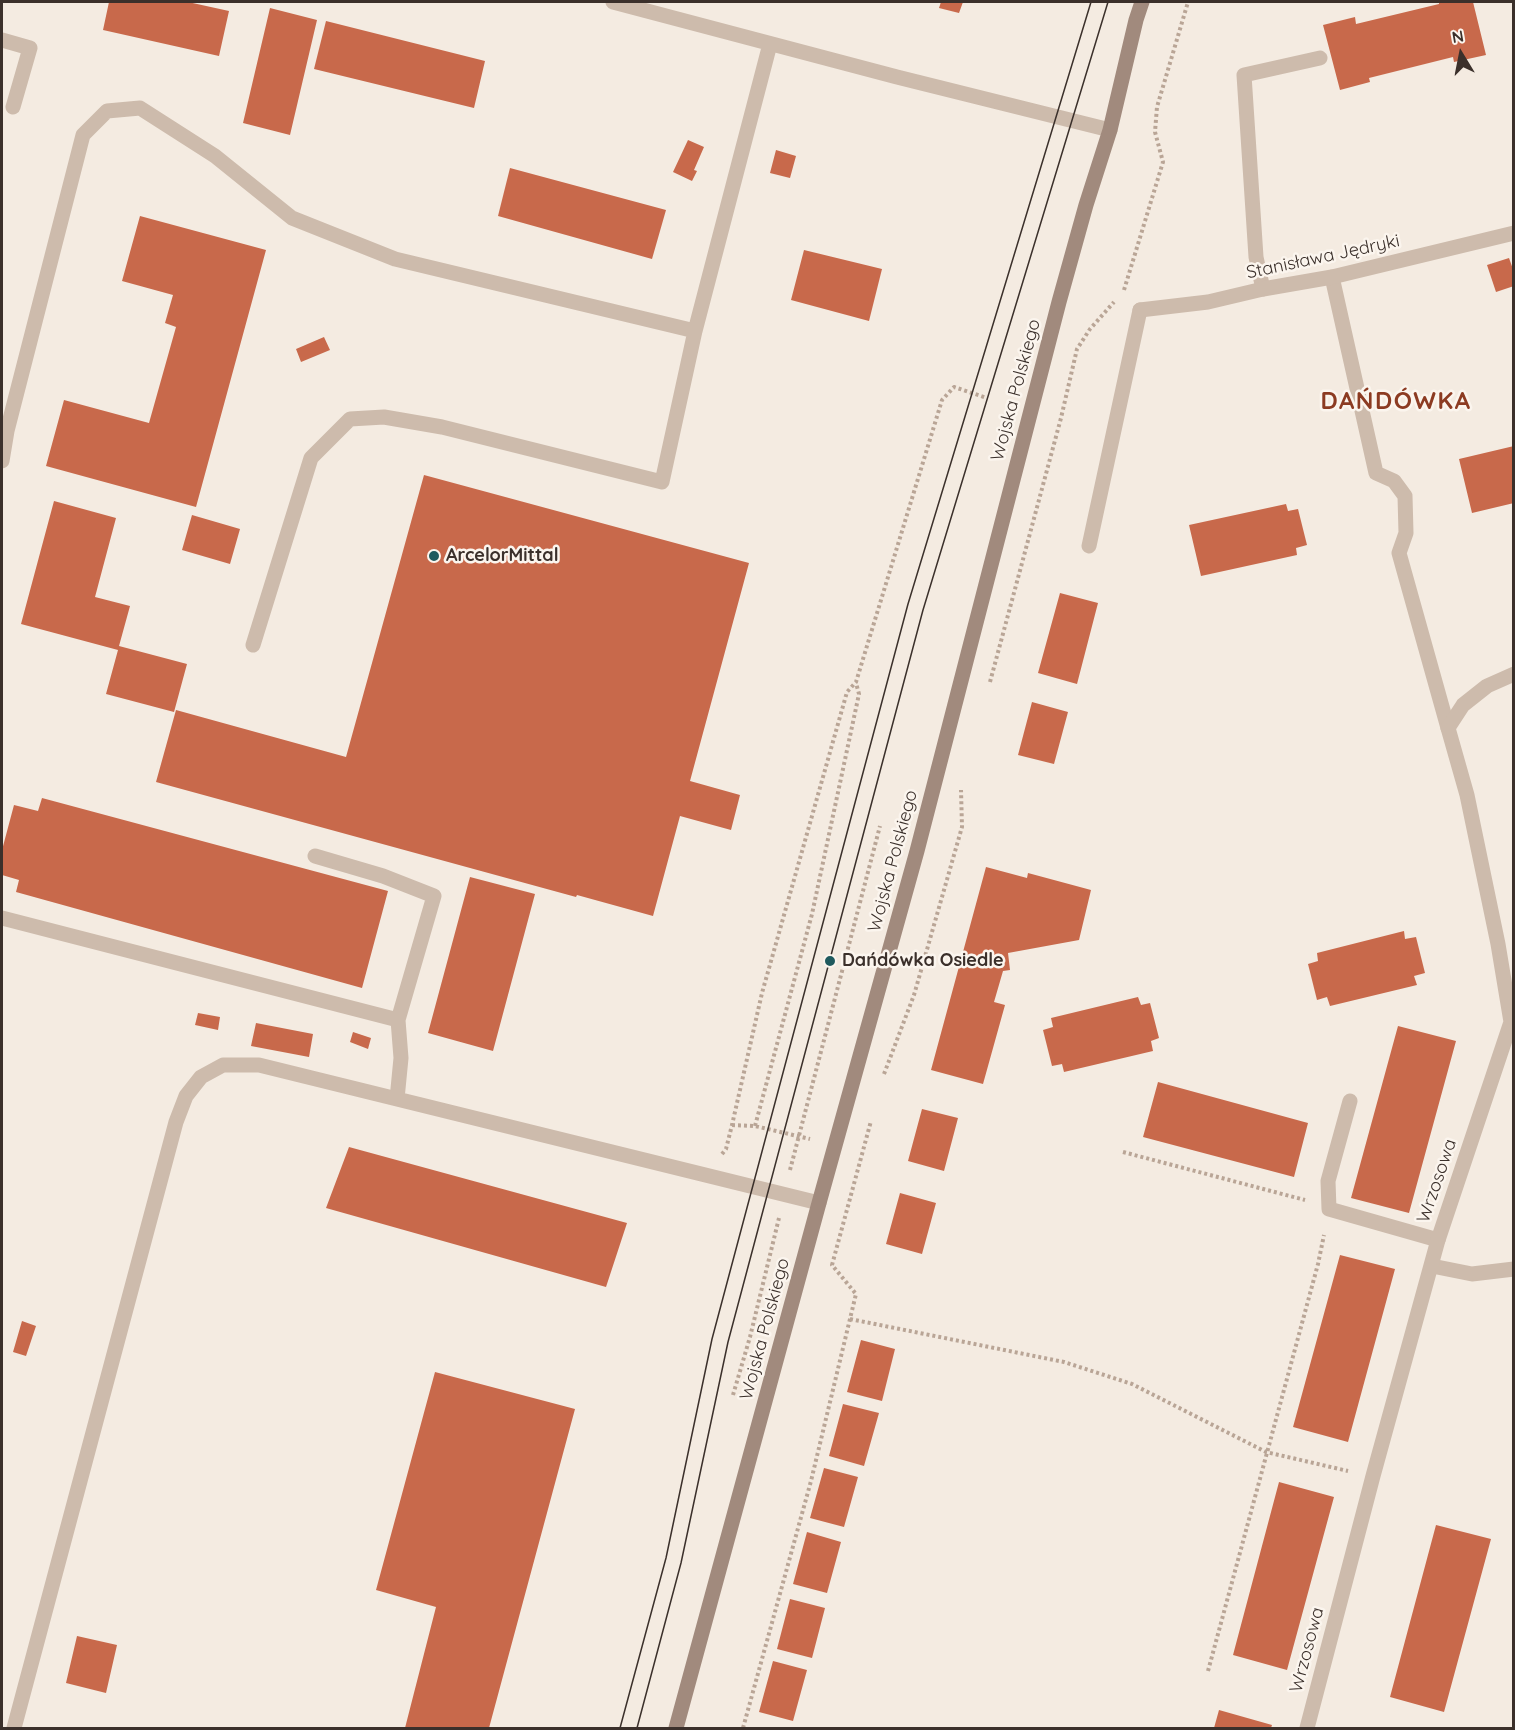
<!DOCTYPE html>
<meta charset="utf-8">
<style>
body{margin:0}
#map{position:relative;width:1515px;height:1730px;overflow:hidden;background:#f4ebe1;font-family:Quicksand,sans-serif}
canvas{display:block}
.frame{position:absolute;inset:0;border:3px solid #3b302b;pointer-events:none}
.north{position:absolute;left:1431px;top:24px;width:60px;height:60px;-webkit-text-stroke:4px #fbf5ee;paint-order:stroke;rotate:350deg;font-size:16px;font-weight:700;line-height:24px;text-align:center;color:#3b302b}
.north::after{content:'';display:block;margin:auto;width:21px;height:27px;background:#3b302b;clip-path:polygon(50% 0,100% 100%,50% 72%,0 100%)}
</style>
<div id="map">
<canvas width="1515" height="1730"></canvas>
<div class="frame"></div>
<div class="north">N</div>
</div>
<script>
const c = document.querySelector('canvas').getContext('2d');
c.lineJoin = 'round';
function paint(path, color) { c.fillStyle = color; c.fill(path, 'evenodd'); }
const shape = rows => new Path2D(rows.map(r => 'M' + r).join(''));
function stroke(path, color, width, dash) { c.strokeStyle = color; c.lineWidth = width; c.lineCap = dash ? 'butt' : 'round'; c.setLineDash(dash || []); c.stroke(path); }
function label(font, color, halo, rows, align = 'center') {
  c.font = font + ' Quicksand,sans-serif'; c.lineWidth = 5; c.setLineDash([]); c.textBaseline = 'middle'; c.strokeStyle = halo; c.fillStyle = color; for (const [text, x, y, turn = 0] of rows) {
    c.save(); c.translate(x, y); c.rotate((+turn || 0) * Math.PI / 180); c.textAlign = isNaN(turn) ? turn : align; if (halo) c.strokeText(text, 0, 0); c.fillText(text, 0, 0); c.restore();
  }
}
paint(shape([
 [109,2,188,2,229,11,219,56,103,30],
 [941,2,963,2,959,13,939,8],
 [1439,2,1473,2,1486,55,1454,62,1453,57,1369,78,1370,82,1340,90,1323,25,1355,17,1356,24,1439,4],
 [270,8,317,20,290,135,243,123],
 [326,21,485,61,474,108,314,69],
 [688,140,704,147,694,170,697,171,692,181,673,172],
 [776,150,796,156,790,178,770,173],
 [510,168,666,210,652,259,498,216],
 [140,216,266,250,196,507,46,466,64,400,149,423,176,327,165,323,173,295,122,281],
 [804,250,882,269,869,321,791,300],
 [1509,258,1514,272,1514,286,1496,292,1487,265],
 [324,337,330,350,301,362,296,349],
 [1514,446,1514,503,1472,513,1459,459],
 [424,475,749,563,690,781,740,795,731,830,680,816,653,916,577,895,576,897,156,782,176,710,346,757],
 [54,501,116,518,95,597,130,606,119,646,187,664,174,712,106,694,118,650,21,624],
 [1286,504,1288,511,1298,509,1307,545,1296,548,1297,555,1201,576,1189,525],
 [192,515,240,529,230,564,182,550],
 [1060,593,1098,603,1077,684,1038,673],
 [1032,702,1068,712,1054,764,1018,755],
 [42,798,388,891,362,988,16,892,19,880,2,875,2,850,14,805,38,811],
 [986,867,1027,878,1028,873,1091,890,1079,940,1008,953,1010,970,1003,971,994,1002,1005,1005,983,1084,931,1070],
 [470,877,535,894,493,1051,428,1033],
 [1404,931,1405,939,1416,937,1425,973,1414,976,1417,985,1330,1006,1327,997,1317,1000,1308,964,1318,961,1317,953],
 [1138,997,1141,1005,1150,1003,1159,1038,1151,1041,1153,1051,1064,1072,1062,1064,1052,1066,1043,1030,1053,1027,1051,1018],
 [198,1013,220,1017,218,1030,195,1025],
 [256,1023,313,1034,309,1057,251,1046],
 [1398,1026,1456,1041,1409,1213,1351,1198],
 [353,1032,371,1038,368,1049,350,1042],
 [1158,1082,1308,1123,1294,1177,1143,1137],
 [922,1109,958,1118,944,1171,908,1161],
 [349,1147,627,1223,606,1287,326,1208],
 [900,1193,936,1203,922,1254,886,1244],
 [1340,1255,1395,1269,1348,1442,1293,1427],
 [22,1321,36,1326,26,1356,13,1352],
 [861,1340,895,1349,882,1401,847,1392],
 [435,1372,575,1409,489,1728,405,1728,436,1607,376,1590],
 [843,1404,879,1413,864,1466,829,1456],
 [824,1468,858,1477,844,1527,810,1518],
 [1279,1482,1334,1497,1287,1670,1233,1655],
 [1436,1525,1491,1539,1444,1712,1390,1697],
 [807,1532,841,1542,827,1593,793,1584],
 [790,1599,825,1608,812,1658,777,1649],
 [77,1636,117,1645,106,1693,66,1683],
 [773,1661,807,1670,793,1721,759,1712],
 [1219,1710,1272,1725,1271,1728,1214,1728]
]), '#c8694b');
stroke(shape([
 [1124,290,1163,162,1155,132,1157,107,1188,2],
 [990,682,1061,418,1077,349,1090,329,1114,302],
 [884,1074,914,995,962,827,961,790],
 [732,1125,755,1126,810,1139],
 [755,1126,812,914,859,694,856,683],
 [1123,1152,1305,1200],
 [722,1154,726,1149,732,1125,762,993,847,692,856,682,942,400,954,387,987,398],
 [790,1170,880,826],
 [850,1319,1064,1362,1132,1384,1266,1452,1348,1471],
 [733,1395,750,1337,779,1218],
 [1208,1671,1318,1264,1324,1235],
 [743,1728,811,1481,856,1294,832,1265,871,1121]
]), '#b9a596', 4, [3, 3]);
stroke(shape([
 [613,2,897,77,1110,130],
 [2,40,30,48,13,107],
 [1332,277,1376,473,1394,481,1405,496,1406,533,1399,553,1448,728],
 [1263,289,1256,257,1244,75,1320,58],
 [2,461,7,431,83,135,107,111,140,108,215,156,292,218,395,259,695,331],
 [1089,546,1140,310],
 [253,645,311,458,350,419,384,417,442,427,662,482,695,331,770,44],
 [315,856,383,876,434,896,398,1020,401,1058,397,1099],
 [2,918,398,1020],
 [1350,1101,1328,1181,1329,1209,1438,1240],
 [1432,1266,1472,1274,1514,1269],
 [14,1728,176,1122,186,1096,201,1077,223,1065,259,1065,819,1203]
]), '#cdbbac', 15);
stroke(shape([
 [1140,310,1208,302,1263,289,1332,277,1514,233],
 [1307,1728,1373,1476,1438,1240,1511,1022,1498,944,1467,795,1448,728,1463,705,1487,686,1514,674]
]), '#cdbbac', 15);
stroke(shape([
 [676,1728,819,1203,917,851,1059,302,1086,205,1110,130,1136,20,1142,2]
]), '#a18a7d', 15);
stroke(shape([
 [620,1728,666,1558,712,1339,908,604,1091,2],
 [637,1728,681,1563,728,1342,923,610,1108,2]
]), '#3b302b', 1.5);
for (const [x, y, r, color] of [
 [434,556,6,"#1f5a5e"],
 [830,961,6,"#1f5a5e"]
]) { const dot = new Path2D(); dot.arc(x, y, r, 0, 2 * Math.PI); c.fillStyle = color; c.fill(dot); stroke(dot, '#fbf5ee', 2); }
label('18px', '#3b302b', '#fbf5ee', [
 ["Stanisława Jędryki",1323,257,-12],
 ["Wojska Polskiego",1016,390,-75],
 ["Wojska Polskiego",893,861,-75],
 ["Wrzosowa",1437,1181,-71],
 ["Wojska Polskiego",765,1329,-75],
 ["Wrzosowa",1307,1650,-75]
]);
label('bold 18px', '#3b302b', '#fbf5ee', [
 ["ArcelorMittal",446,556],
 ["Dańdówka Osiedle",842,961]
], 'left');
c.letterSpacing = '1.5px';
label('bold 24px', '#8c3b22', '#fbf5ee', [
 ["DAŃDÓWKA",1396,402]
]);
c.letterSpacing = '0px';
</script>
